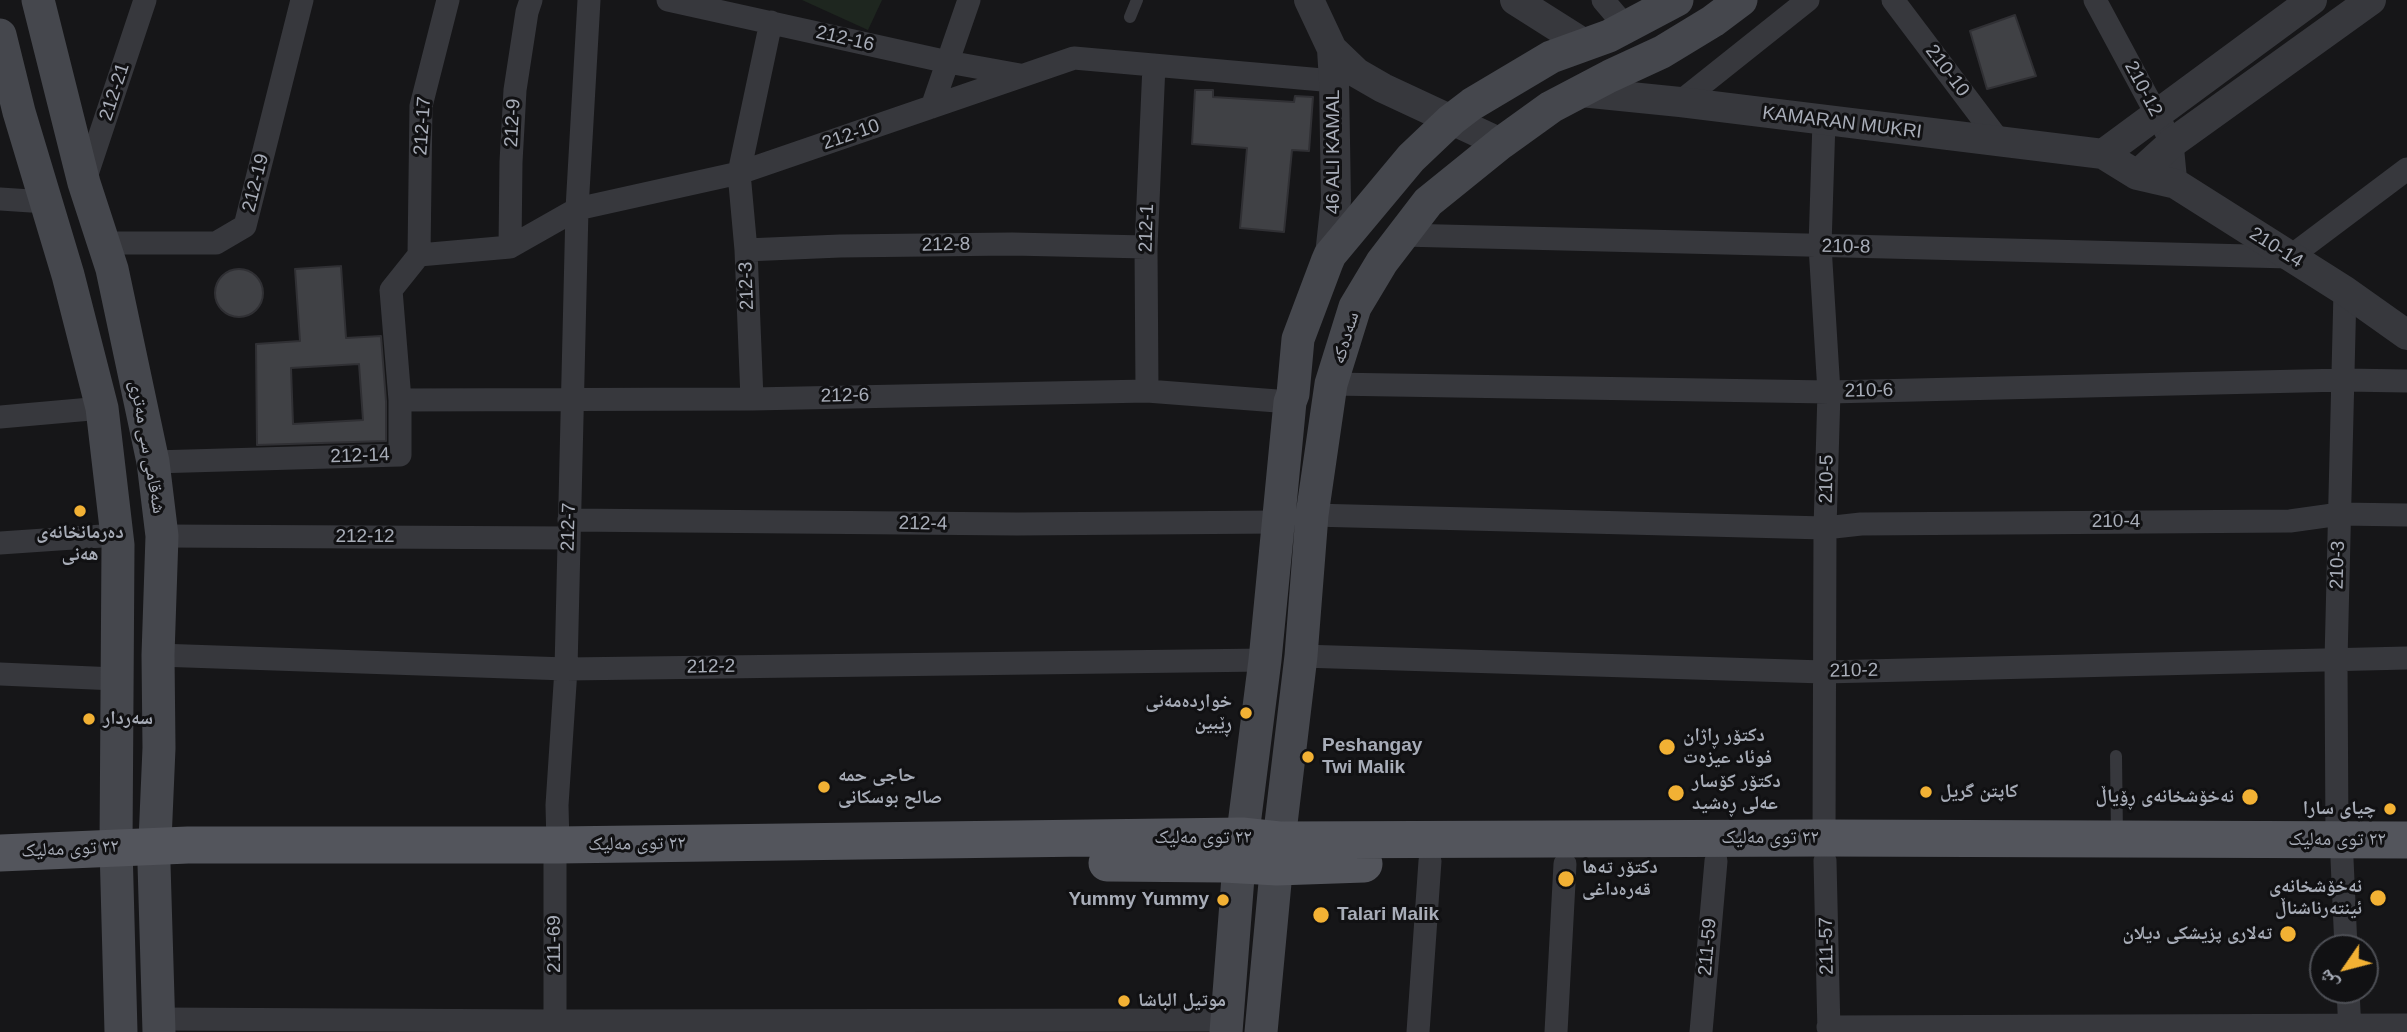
<!DOCTYPE html>
<meta charset="utf-8">
<style>
body{margin:0}
#map{position:relative;width:2407px;height:1032px;overflow:hidden;background:#161618;font-family:Helvetica,"Noto Naskh Arabic",sans-serif}
canvas{display:block}
.north{position:absolute;left:2309px;top:934px;width:70px;height:70px;box-sizing:border-box;background:#111113;border:2px solid #4d4f55;border-radius:50%;rotate:235deg;font-size:19px;font-weight:700;line-height:28px;text-align:center;color:#a8adb8}
.north::after{content:'';display:block;margin:auto;width:24px;height:32px;background:#f2b134;clip-path:polygon(50% 0,100% 100%,50% 72%,0 100%)}
</style>
<div id="map">
<canvas width="2407" height="1032"></canvas>
<div class="north">ش</div>
</div>
<script>
const c = document.querySelector('canvas').getContext('2d');
c.lineJoin = 'round';
function paint(path, color) { c.fillStyle = color; c.fill(path, 'evenodd'); }
const shape = rows => new Path2D(rows.map(r => 'M' + r).join(''));
function stroke(path, color, width, dash) { c.strokeStyle = color; c.lineWidth = width; c.lineCap = dash ? 'butt' : 'round'; c.setLineDash(dash || []); c.stroke(path); }
function label(font, color, halo, rows, align = 'center') {
  c.font = font + ' Helvetica,"Noto Naskh Arabic",sans-serif'; c.lineWidth = 6; c.setLineDash([]); c.textBaseline = 'middle'; c.strokeStyle = halo; c.fillStyle = color; for (const [text, x, y, turn = 0] of rows) {
    c.save(); c.translate(x, y); c.rotate((+turn || 0) * Math.PI / 180); c.textAlign = isNaN(turn) ? turn : align; if (halo) c.strokeText(text, 0, 0); c.fillText(text, 0, 0); c.restore();
  }
}
paint(shape([
 [802,0,882,0,868,30]
]), '#1e261f');
const building = shape([
 [2015,15,2036,76,1987,89,1970,31,2015,15],
 [1195,90,1213,90,1213,97,1294,102,1295,96,1313,97,1309,151,1292,150,1284,232,1240,228,1247,148,1192,144,1195,90],
 [341,266,346,338,381,336,386,401,386,441,257,445,256,344,300,341,295,269,341,266],
 [359,364,363,420,293,424,291,368,359,364],
 '215 293a24 24 0 1 1 48 0a24 24 0 1 1-48 0Z'
]);
paint(building, '#404145');
stroke(building, '#303034', 2);
stroke(shape([
 [1130,17,1137,0],
 [2116,756,2117,836]
]), '#37383d', 12);
stroke(shape([
 [668,0,948,62,1020,75],
 [1603,0,1626,27],
 [1893,0,2000,142],
 [2095,0,2172,143,2176,184],
 [1680,102,1808,0],
 [932,107,969,0],
 [84,183,145,0],
 [0,199,46,202],
 [1402,235,2290,257,2407,169],
 [105,243,216,243,245,226,302,0],
 [510,247,511,162,515,90,527,12,531,0],
 [746,250,840,246,1012,244,1146,247],
 [419,255,421,106,448,0],
 [1331,384,1829,392,2344,380,2407,381],
 [1147,391,1146,247,1154,65],
 [752,399,746,250,739,173,771,22],
 [400,400,752,399,1147,391,1290,402],
 [0,417,102,408],
 [153,462,400,455,400,400,391,290,419,255,510,247,577,209,739,173,1074,58,1334,81],
 [1312,515,1825,528,1861,524,2290,521,2340,514,2407,515],
 [569,520,1017,524,1278,522],
 [162,536,569,538],
 [0,543,117,535],
 [158,655,566,669,1265,660],
 [1301,656,1824,672,2407,658],
 [0,674,116,679],
 [1824,838,1825,528,1829,392,1820,246,1824,121],
 [2337,840,2336,660,2345,291],
 [558,845,557,805,566,669,577,209,589,0],
 [555,857,555,1032],
 [2342,859,2346,948],
 [1825,861,1829,1032],
 [2348,990,2350,1032],
 [158,1019,555,1021,1227,1020],
 [1828,1027,2407,1025],
 [1418,1032,1430,861],
 [1556,1032,1565,864],
 [1701,1032,1716,861]
]), '#37383d', 23);
stroke(shape([
 [1309,0,1332,49,1357,73,1383,88,1501,143],
 [1515,0,1586,45],
 [1581,92,1680,102,2103,154,2137,175,2176,184,2345,291,2407,335],
 [2103,154,2312,0],
 [2137,175,2172,143,2371,0],
 [1330,255,1336,200,1334,81,1332,49]
]), '#37383d', 30);
stroke(shape([
 [38,0,84,183,112,269,153,462,162,536,158,655,159,748,154,864,159,1032],
 [0,35,19,112,68,275,102,408,118,545,116,847,121,1032],
 [1226,1032,1239,864,1265,660,1290,402,1293,394,1298,339,1327,262,1330,255,1411,158,1451,120,1472,104,1551,57,1609,36,1677,0],
 [1261,1032,1279,840,1301,656,1312,515,1331,384,1355,307,1382,262,1428,202,1501,143,1551,107,1610,76,1662,52,1713,21,1741,0]
]), '#45474d', 33);
stroke(shape([
 [0,853,188,845,558,845,1242,836,1279,840,1824,838,2407,840],
 [1107,863,1224,864,1277,867,1364,864]
]), '#53555c', 37);
for (const [x, y, r, color] of [
 [80,511,7,"#f2b134"],
 [1246,713,7,"#f2b134"],
 [89,719,7,"#f2b134"],
 [1667,747,9,"#f2b134"],
 [1308,757,7,"#f2b134"],
 [824,787,7,"#f2b134"],
 [1926,792,7,"#f2b134"],
 [1676,793,9,"#f2b134"],
 [2250,797,9,"#f2b134"],
 [2390,809,7,"#f2b134"],
 [1566,879,9,"#f2b134"],
 [2378,898,9,"#f2b134"],
 [1223,900,7,"#f2b134"],
 [1321,915,9,"#f2b134"],
 [2288,934,9,"#f2b134"],
 [1124,1001,7,"#f2b134"]
]) { const dot = new Path2D(); dot.arc(x, y, r, 0, 2 * Math.PI); c.fillStyle = color; c.fill(dot); stroke(dot, '#111113', 2.5); }
label('19px', '#a8adb8', '#111113', [
 ["212-16",845,39,13],
 ["210-10",1947,71,53],
 ["210-12",2143,89,62],
 ["212-21",115,92,-72],
 ["212-9",513,123,-87],
 ["KAMARAN MUKRI",1842,123,7],
 ["212-17",423,126,-86],
 ["212-10",851,135,-19],
 ["46 ALI KAMAL",1334,152,-90],
 ["212-19",256,183,-76],
 ["212-1",1147,228,-88],
 ["212-8",946,245,-1],
 ["210-8",1846,247,1],
 ["210-14",2276,248,32],
 ["212-3",747,286,-92],
 ["سەدەکە",1346,338,-73],
 ["210-6",1869,391,-1],
 ["212-6",845,396,-1],
 ["شەقامی سی مەتری",147,447,80],
 ["212-14",360,456,-2],
 ["210-5",1827,479,-89],
 ["210-4",2116,522],
 ["212-4",923,524,1],
 ["212-7",569,527,-88],
 ["212-12",365,537],
 ["210-3",2338,565,-88],
 ["212-2",711,667,-1],
 ["210-2",1854,671,-1],
 ["٢٢ توی مەلیک",1203,838],
 ["٢٢ توی مەلیک",1770,838],
 ["٢٢ توی مەلیک",2337,840],
 ["٢٢ توی مەلیک",637,844,-1],
 ["٢٢ توی مەلیک",70,849,-3],
 ["211-69",555,944,-90],
 ["211-57",1827,946,-91],
 ["211-59",1708,947,-85]
]);
label('bold 19px', '#a8adb8', '#111113', [
 ["دەرمانخانەی",80,533,"center"],
 ["هەنی",80,555,"center"],
 ["خواردە‌مە‌نی",1232,702,"right"],
 ["ڕێبین",1232,724,"right"],
 ["سەردار",103,719],
 ["دکتۆر ڕاژان",1683,736],
 ["فوئاد عیزەت",1683,758],
 ["Peshangay",1322,746],
 ["Twi Malik",1322,768],
 ["حاجی حمه",838,776],
 ["صالح بوسکانی",838,798],
 ["دکتۆر کۆسار",1692,782],
 ["عەلی ڕەشید",1692,804],
 ["کاپتن گریل",1940,792],
 ["نەخۆشخانەی ڕۆیاڵ",2234,797,"right"],
 ["چیای سارا",2376,809,"right"],
 ["دکتۆر تەها",1582,868],
 ["قەرەداغی",1582,890],
 ["نەخۆشخانەی",2362,887,"right"],
 ["ئینتەرناشناڵ",2362,909,"right"],
 ["Yummy Yummy",1209,900,"right"],
 ["Talari Malik",1337,915],
 ["تەلاری پزیشکی دیلان",2272,934,"right"],
 ["موتيل الباشا",1138,1001]
], 'left');
</script>
